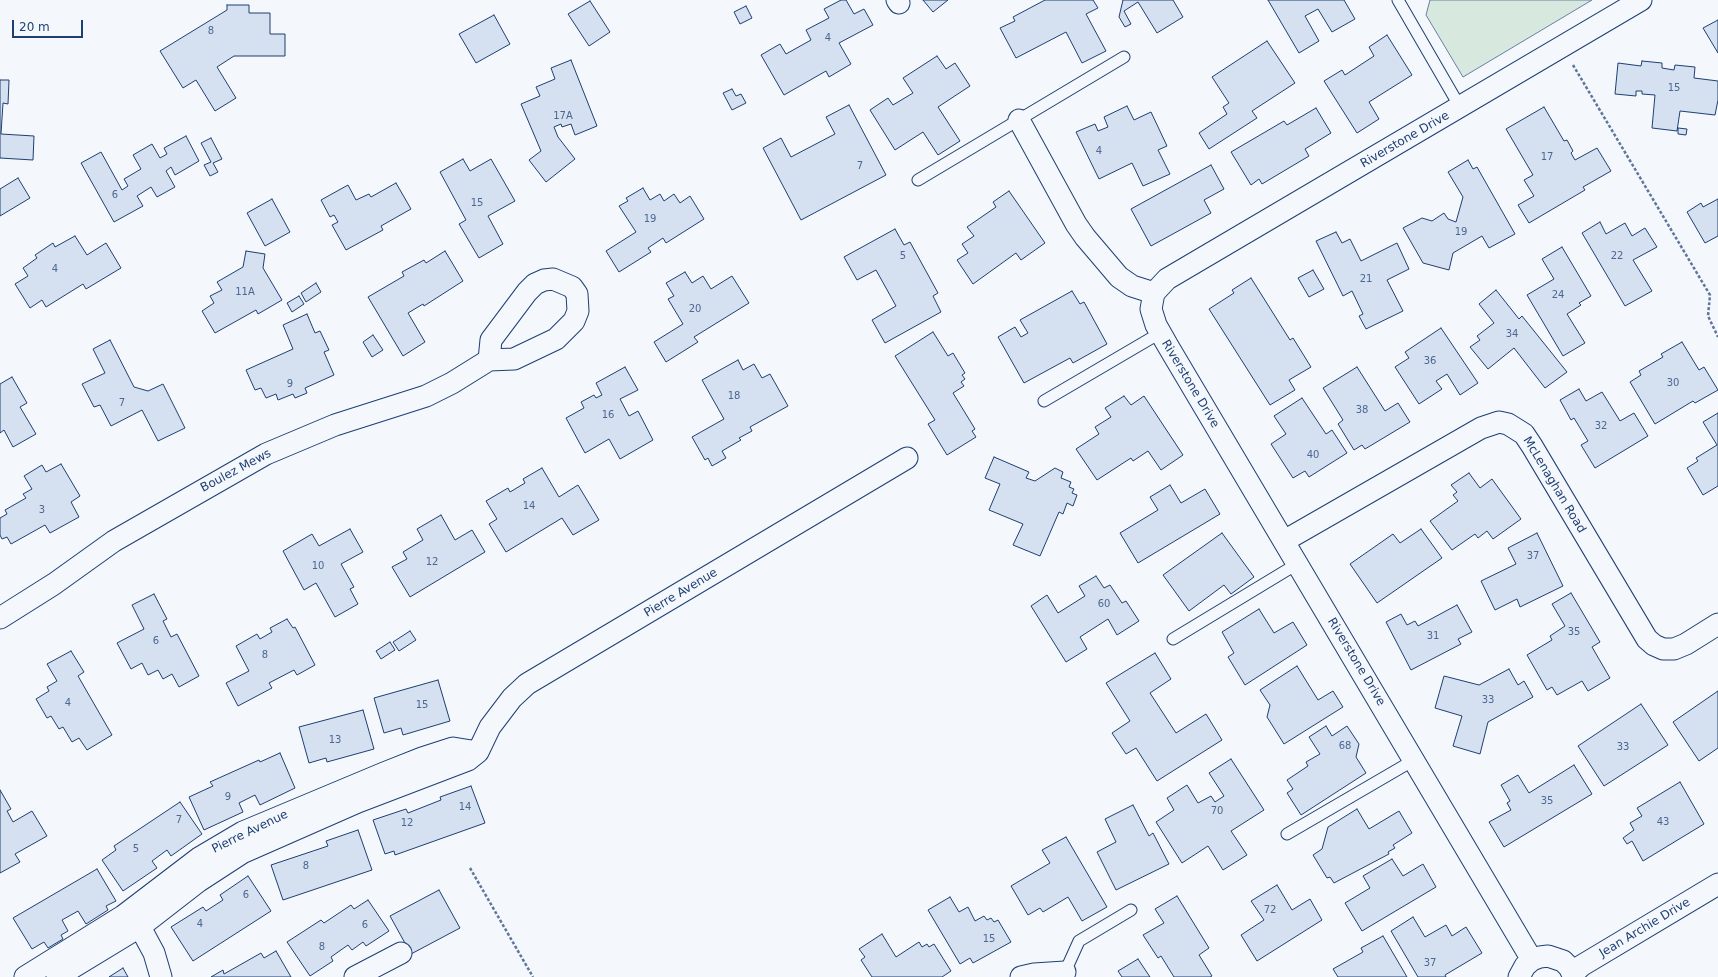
<!DOCTYPE html>
<style>
body{margin:0}
#map{position:relative;width:1718px;height:977px;overflow:hidden;background:#f4f7fb;font-family:"DejaVu Sans",sans-serif}
canvas{display:block}
.scale{position:absolute;left:12px;top:20px;width:71px;height:18px;box-sizing:border-box;border:2px solid #1d3f73;border-top:0;padding-left:5px;font-size:12px;line-height:14px;white-space:nowrap;color:#1d3f73;-webkit-text-stroke:3px #f4f7fb;paint-order:stroke}
</style>
<div id="map">
<canvas width="1718" height="977"></canvas>
<div class="scale">20 m</div>
</div>
<script>
const c = document.querySelector('canvas').getContext('2d');
c.lineJoin = 'round';
function paint(path, color) { c.fillStyle = color; c.fill(path, 'evenodd'); }
const shape = rows => new Path2D(rows.map(r => 'M' + r).join(''));
function stroke(path, color, width, dash) { c.strokeStyle = color; c.lineWidth = width; c.lineCap = dash ? 'butt' : 'round'; c.setLineDash(dash || []); c.stroke(path); }
function label(font, color, halo, rows, align = 'center') {
  c.font = font + ' "DejaVu Sans",sans-serif'; c.lineWidth = 3; c.setLineDash([]); c.textBaseline = 'middle'; c.strokeStyle = halo; c.fillStyle = color; for (const [text, x, y, turn = 0] of rows) {
    c.save(); c.translate(x, y); c.rotate((+turn || 0) * Math.PI / 180); c.textAlign = isNaN(turn) ? turn : align; if (halo) c.strokeText(text, 0, 0); c.fillText(text, 0, 0); c.restore();
  }
}
const green = shape([
 [1430,0,1592,0,1463,77,1426,15,1430,0]
]);
paint(green, '#d7e8df');
stroke(green, '#687fa3', 1);
const building = shape([
 [841,0,846,0,854,14,864,9,873,25,839,43,851,64,829,77,826,71,784,95,761,55,780,44,786,54,811,40,806,30,829,18,824,9,841,0],
 [923,0,948,0,933,12,923,0],
 [1045,0,1093,0,1098,8,1086,14,1106,51,1082,63,1066,32,1016,58,1000,28,1015,21,1013,17,1045,0],
 [1123,0,1173,0,1183,17,1157,33,1138,2,1124,11,1131,24,1125,27,1119,17,1123,0],
 [1268,0,1344,0,1355,19,1332,32,1318,9,1305,16,1319,41,1299,53,1268,0],
 [590,1,610,32,589,46,568,14,590,1],
 [227,5,249,5,249,13,270,13,270,34,285,34,285,56,234,56,217,67,236,98,215,111,196,80,183,88,160,51,227,10,227,5],
 [746,6,752,18,740,24,734,12,746,6],
 [494,15,510,44,476,63,459,34,494,15],
 [1718,20,1718,53,1703,28,1718,20],
 [1387,35,1412,75,1369,102,1379,119,1357,133,1324,81,1342,70,1345,75,1374,56,1369,47,1387,35],
 [1267,41,1295,83,1252,111,1257,118,1209,149,1199,133,1227,114,1223,107,1229,103,1212,77,1267,41],
 [937,56,946,69,955,63,970,86,938,107,960,141,938,155,923,132,895,150,870,110,888,98,893,105,913,93,903,78,937,56],
 [571,60,597,126,575,135,571,124,562,127,561,124,554,127,558,137,575,159,546,182,529,160,541,151,521,104,540,96,536,87,555,79,551,68,571,60],
 [1642,61,1662,63,1662,68,1674,70,1675,65,1695,67,1694,78,1718,81,1718,100,1715,115,1680,111,1677,131,1652,128,1655,95,1642,94,1642,91,1636,91,1636,96,1615,94,1618,63,1641,66,1642,61],
 [0,80,9,80,8,104,3,103,1,134,34,136,33,160,0,158,0,80],
 [732,89,736,96,741,94,746,103,732,110,723,93,732,89],
 [849,105,886,175,801,220,763,148,781,138,791,157,835,134,826,117,849,105],
 [1127,106,1134,120,1151,112,1167,146,1158,150,1170,174,1143,186,1132,163,1099,179,1076,132,1095,124,1098,131,1108,127,1104,117,1127,106],
 [1544,107,1564,141,1567,140,1573,151,1571,153,1575,160,1597,148,1611,171,1583,187,1585,190,1529,223,1518,205,1534,196,1524,180,1533,175,1506,129,1544,107],
 [1316,108,1331,133,1305,149,1309,156,1262,184,1259,179,1251,185,1231,152,1284,121,1287,125,1316,108],
 [1678,128,1687,129,1686,135,1678,134,1678,128],
 [186,136,199,161,175,175,171,167,166,171,175,187,157,197,151,187,137,196,143,206,114,222,81,163,101,152,122,190,128,186,124,179,141,169,133,155,152,144,160,158,167,154,164,148,186,136],
 [211,138,222,159,213,163,218,172,210,176,204,165,211,162,201,143,211,138],
 [463,159,470,171,491,159,515,201,488,216,503,244,479,258,459,224,466,220,440,172,463,159],
 [1468,160,1473,169,1477,167,1515,234,1489,248,1482,236,1453,253,1449,270,1423,263,1403,228,1422,218,1432,221,1444,213,1448,219,1456,222,1463,197,1448,172,1468,160],
 [1211,165,1224,189,1204,200,1211,213,1151,246,1131,209,1211,165],
 [18,178,30,198,0,216,0,189,18,178],
 [396,183,411,209,381,226,383,230,346,250,332,225,338,222,334,215,330,217,321,200,348,185,356,200,369,194,371,197,396,183],
 [643,188,650,200,660,194,664,201,674,194,680,203,690,196,704,219,666,243,663,238,648,248,651,252,619,272,606,251,636,232,619,206,628,201,626,198,643,188],
 [1009,191,1045,243,1021,260,1016,253,973,284,957,260,968,253,962,244,974,236,967,227,996,207,993,202,1009,191],
 [272,199,290,232,265,246,247,213,272,199],
 [1718,199,1718,236,1705,243,1687,212,1701,203,1703,207,1718,199],
 [1600,222,1606,234,1625,223,1632,236,1645,228,1657,247,1633,260,1652,291,1625,306,1582,233,1600,222],
 [895,229,904,245,910,242,938,293,933,296,941,312,885,343,872,320,896,306,876,270,857,280,844,257,895,229],
 [1336,232,1342,243,1350,239,1361,261,1397,243,1409,269,1387,280,1403,311,1366,329,1359,316,1363,314,1352,291,1343,296,1316,241,1336,232],
 [75,236,87,255,106,243,121,268,86,289,83,284,46,307,42,300,30,308,15,284,28,276,23,268,37,258,35,255,53,243,55,247,75,236],
 [1562,247,1591,296,1579,303,1581,305,1567,314,1585,343,1563,356,1527,295,1554,279,1542,259,1562,247],
 [246,251,265,254,263,268,282,300,258,314,256,310,215,333,202,311,214,303,210,296,222,290,217,282,243,267,246,251],
 [445,251,463,281,424,306,423,304,408,313,425,342,403,356,368,297,404,276,402,272,424,260,426,263,445,251],
 [1313,270,1324,289,1309,297,1298,278,1313,270],
 [685,272,692,283,703,276,711,289,732,276,749,303,694,337,698,342,666,362,654,342,683,324,668,299,674,296,666,283,685,272],
 [1251,278,1290,340,1293,338,1311,367,1289,380,1295,390,1270,405,1209,309,1234,293,1232,290,1251,278],
 [316,283,321,292,306,302,301,293,316,283],
 [1496,290,1519,319,1522,316,1567,372,1545,388,1514,348,1488,369,1470,347,1480,340,1477,336,1494,323,1479,304,1496,290],
 [1072,291,1080,304,1084,302,1107,344,1073,363,1070,358,1024,383,998,337,1015,327,1021,337,1028,333,1020,320,1072,291],
 [299,296,304,304,292,312,287,303,299,296],
 [307,314,315,333,320,331,329,350,324,352,334,375,305,388,307,393,295,398,293,394,278,400,276,394,266,398,261,388,255,390,246,370,293,349,283,325,307,314],
 [1441,328,1478,383,1460,395,1447,374,1436,381,1442,389,1419,404,1395,367,1409,358,1405,352,1441,328],
 [933,332,948,356,953,353,965,373,962,375,965,379,961,382,964,386,953,393,975,429,972,431,976,437,947,455,928,424,935,420,895,356,933,332],
 [373,335,383,350,372,357,363,342,373,335],
 [110,340,134,387,148,391,163,384,185,428,158,441,142,410,111,426,100,405,94,407,82,384,105,373,93,349,110,340],
 [1682,342,1699,370,1704,367,1718,390,1695,403,1693,401,1655,424,1630,382,1641,375,1639,371,1663,357,1661,354,1682,342],
 [738,360,743,370,754,364,762,378,770,374,788,406,750,427,752,431,739,438,741,440,722,451,726,458,712,466,708,458,705,460,692,437,724,419,702,380,738,360],
 [625,367,638,390,620,399,629,416,638,411,653,440,620,459,609,439,585,453,566,418,584,408,581,402,594,395,596,398,602,395,596,383,625,367],
 [1357,367,1385,411,1398,403,1410,422,1365,449,1362,445,1354,450,1338,424,1343,420,1323,388,1357,367],
 [12,377,27,403,20,407,36,434,13,447,4,430,0,433,0,384,12,377],
 [1579,389,1586,401,1602,392,1620,421,1634,413,1648,436,1595,468,1581,445,1588,441,1574,418,1571,420,1560,400,1579,389],
 [1124,396,1131,405,1144,396,1183,455,1161,470,1148,451,1133,461,1131,458,1097,480,1076,449,1099,434,1095,427,1111,417,1105,408,1124,396],
 [1302,398,1326,434,1332,430,1347,453,1309,477,1305,471,1293,478,1271,444,1286,434,1274,416,1302,398],
 [1718,413,1718,486,1703,495,1687,468,1698,461,1696,458,1717,445,1703,422,1718,413],
 [994,457,1029,472,1026,478,1035,481,1055,468,1063,472,1061,478,1071,482,1069,487,1074,489,1072,493,1077,495,1073,506,1067,503,1063,514,1059,512,1040,556,1013,545,1023,524,989,510,1000,484,985,478,994,457],
 [61,464,80,496,71,502,79,517,50,533,45,525,11,544,7,537,2,539,0,535,0,518,7,514,5,510,26,498,23,494,32,489,24,476,42,465,46,472,61,464],
 [542,468,559,497,578,485,599,520,573,535,562,518,506,552,489,524,497,519,486,501,508,488,510,492,525,483,523,479,542,468],
 [1469,473,1480,488,1492,479,1521,519,1493,539,1487,531,1478,538,1475,534,1452,550,1430,521,1458,501,1453,495,1457,492,1451,485,1469,473],
 [1170,485,1181,503,1205,489,1220,514,1138,563,1120,533,1158,510,1150,497,1170,485],
 [441,515,455,540,472,530,485,552,410,597,392,567,407,559,403,552,423,540,417,529,441,515],
 [350,529,363,552,341,564,354,587,350,589,358,604,335,617,316,583,304,590,283,551,312,534,319,546,350,529],
 [1421,529,1442,558,1377,603,1350,564,1393,534,1400,543,1421,529],
 [1222,533,1254,577,1231,594,1224,585,1189,611,1163,575,1222,533],
 [1537,533,1563,586,1520,607,1517,599,1495,610,1481,581,1516,564,1508,548,1537,533],
 [1096,576,1104,588,1110,585,1122,603,1126,601,1139,621,1117,635,1108,619,1080,637,1087,649,1066,662,1031,606,1047,595,1058,613,1085,596,1079,586,1096,576],
 [1571,593,1600,642,1592,647,1610,678,1588,691,1582,681,1557,695,1552,687,1547,690,1527,655,1552,640,1550,636,1565,626,1552,604,1571,593],
 [154,594,167,619,163,621,171,637,177,634,199,676,179,687,172,674,163,679,158,670,148,675,142,663,131,669,117,643,144,629,132,605,154,594],
 [1457,605,1472,632,1458,639,1461,644,1411,670,1386,622,1401,614,1407,625,1415,621,1418,626,1457,605],
 [1259,609,1274,633,1293,622,1307,645,1245,685,1228,657,1234,653,1222,632,1259,609],
 [287,619,293,628,295,627,315,665,297,675,294,670,269,683,272,688,238,706,226,683,249,671,236,646,257,634,260,639,272,632,270,628,287,619],
 [410,631,416,640,399,651,393,642,410,631],
 [390,642,395,650,381,659,376,651,390,642],
 [71,651,84,672,78,676,112,735,87,750,79,738,72,742,63,727,59,729,51,716,47,718,36,699,49,691,47,687,57,681,47,664,71,651],
 [1155,653,1171,679,1150,693,1176,733,1206,714,1222,740,1157,781,1136,748,1126,754,1112,733,1130,721,1106,683,1155,653],
 [1297,666,1318,700,1333,691,1343,707,1284,744,1267,717,1270,705,1260,690,1297,666],
 [1509,669,1518,685,1524,681,1533,697,1488,722,1480,754,1453,746,1462,716,1435,708,1444,676,1479,685,1509,669],
 [438,680,450,721,403,735,401,728,384,733,374,698,438,680],
 [1718,691,1718,748,1699,761,1673,722,1718,691],
 [1641,704,1668,745,1604,786,1578,746,1641,704],
 [363,710,374,749,327,762,326,758,309,763,299,727,363,710],
 [1326,726,1332,736,1347,726,1359,744,1356,757,1366,773,1301,815,1287,793,1293,789,1287,780,1308,766,1306,762,1320,754,1309,737,1326,726],
 [280,753,295,788,260,805,255,795,239,803,243,812,204,830,189,797,213,786,210,782,259,760,260,762,280,753],
 [1231,759,1264,810,1231,831,1247,855,1223,870,1208,846,1182,863,1156,822,1174,810,1167,798,1187,785,1198,803,1211,796,1215,802,1224,796,1209,773,1231,759],
 [1574,765,1592,794,1504,847,1489,822,1511,810,1507,803,1510,801,1501,785,1518,775,1529,793,1574,765],
 [1680,782,1704,824,1643,861,1632,841,1627,844,1623,838,1634,830,1630,823,1642,816,1637,808,1680,782],
 [471,786,485,823,395,855,394,851,385,854,373,820,406,809,408,813,441,800,440,797,471,786],
 [0,790,11,809,7,811,13,822,32,811,47,836,15,854,20,862,0,873,0,790],
 [180,802,202,834,171,856,167,850,152,861,157,868,123,891,102,860,116,850,114,846,180,802],
 [1133,805,1149,836,1153,833,1169,864,1116,890,1097,852,1116,842,1105,819,1133,805],
 [1357,809,1369,829,1399,811,1412,833,1393,845,1395,848,1388,852,1389,854,1334,883,1330,877,1327,878,1313,855,1322,849,1328,827,1357,809],
 [358,830,372,870,283,900,271,865,328,846,326,841,358,830],
 [1066,837,1107,907,1082,921,1068,897,1043,912,1040,908,1028,915,1011,886,1050,863,1042,850,1066,837],
 [1392,859,1403,876,1423,864,1436,887,1362,931,1345,903,1370,888,1363,876,1392,859],
 [97,869,116,901,106,906,108,910,86,924,78,911,62,920,68,931,61,935,63,939,48,948,44,942,32,949,13,918,97,869],
 [248,876,271,911,193,961,171,927,203,907,206,911,223,900,220,895,248,876],
 [1277,885,1292,910,1310,899,1322,920,1257,961,1241,935,1264,920,1251,901,1277,885],
 [439,890,460,928,411,954,390,916,439,890],
 [1177,896,1209,948,1199,955,1212,976,1210,977,1174,977,1161,956,1158,958,1143,935,1164,923,1155,909,1177,896],
 [950,897,959,912,968,907,975,921,984,916,987,920,991,918,994,922,998,920,1011,942,973,963,970,958,960,964,928,910,950,897],
 [368,900,389,931,366,946,363,942,352,950,348,945,331,957,333,961,310,976,287,942,321,920,324,923,351,905,354,909,368,900],
 [1413,917,1425,937,1446,925,1452,936,1466,927,1482,953,1445,975,1446,977,1418,977,1391,931,1413,917],
 [882,934,896,957,919,942,922,947,927,944,929,947,934,944,951,971,942,977,872,977,861,960,865,957,859,949,882,934],
 [1383,936,1407,977,1338,977,1333,969,1363,952,1361,948,1383,936],
 [276,951,291,977,211,977,223,970,224,974,261,953,264,958,276,951],
 [1138,959,1150,977,1122,977,1118,971,1138,959],
 [123,968,128,977,109,977,123,968]
]);
paint(building, '#d5e0f0');
stroke(building, '#1d3f73', 1);
const service = shape([
 [1398,0,1460,107],
 [918,180,1124,57],
 [1044,401,1160,333],
 [1173,639,1297,564],
 [1287,834,1414,760],
 [1065,972,1079,941,1131,910]
]);
const minor = shape([
 [897,0,899,3],
 [1019,120,1076,224,1085,237,1119,277,1132,286,1154,293],
 [1284,541,1481,428,1499,422,1508,424,1524,434,1532,446,1647,639,1654,645,1663,649,1674,649,1686,644,1718,624],
 [0,618,54,584,114,541,266,454,335,425,426,396,452,383,489,360,514,359,556,339,574,321,578,311,577,294,572,287,553,279,544,280,535,284,527,292,491,340,489,360],
 [478,752,490,727,512,698,527,684,907,458],
 [133,914,154,953,161,977],
 [1532,960,1168,346,1156,325,1151,309,1154,293,1167,279,1641,0],
 [1573,974,1581,966,1718,884],
 [25,977,123,916,199,858,243,832,384,773,422,758,453,748,478,752,468,760,358,802,242,853,199,881,141,926,57,977],
 [355,977,401,953],
 [1021,977,1034,974,1065,972],
 [1519,977,1525,966,1532,960,1540,957,1548,956,1563,961,1569,967,1574,977]
]);
stroke(service, '#1d3f73', 13);
stroke(minor, '#1d3f73', 23);
stroke(shape([
 [1573,65,1710,295,1708,316,1718,337],
 [470,868,533,977]
]), '#5e769c', 2.5, [3, 2]);
stroke(service, '#f4f7fb', 11);
stroke(minor, '#f4f7fb', 21);
label('10px', '#4b6792', null, [
 ["8",211,31],
 ["4",828,38],
 ["15",1674,88],
 ["17A",563,116],
 ["4",1099,151],
 ["17",1547,157],
 ["7",860,166],
 ["6",115,195],
 ["15",477,203],
 ["19",650,219],
 ["19",1461,232],
 ["5",903,256],
 ["22",1617,256],
 ["4",55,269],
 ["21",1366,279],
 ["11A",245,292],
 ["24",1558,295],
 ["20",695,309],
 ["34",1512,334],
 ["36",1430,361],
 ["30",1673,383],
 ["9",290,384],
 ["18",734,396],
 ["7",122,403],
 ["38",1362,410],
 ["16",608,415],
 ["32",1601,426],
 ["40",1313,455],
 ["14",529,506],
 ["3",42,510],
 ["37",1533,556],
 ["12",432,562],
 ["10",318,566],
 ["60",1104,604],
 ["35",1574,632],
 ["31",1433,636],
 ["6",156,641],
 ["8",265,655],
 ["33",1488,700],
 ["4",68,703],
 ["15",422,705],
 ["13",335,740],
 ["68",1345,746],
 ["33",1623,747],
 ["9",228,797],
 ["35",1547,801],
 ["14",465,807],
 ["70",1217,811],
 ["7",179,820],
 ["43",1663,822],
 ["12",407,823],
 ["5",136,849],
 ["8",306,866],
 ["6",246,895],
 ["72",1270,910],
 ["4",200,924],
 ["6",365,925],
 ["15",989,939],
 ["8",322,947],
 ["37",1430,963]
]);
label('12px', '#1d3f73', '#f4f7fb', [
 ["Riverstone Drive",1405,140,-30],
 ["Riverstone Drive",1190,384,59],
 ["Boulez Mews",236,471,-28],
 ["McLenaghan Road",1554,485,59],
 ["Pierre Avenue",681,593,-31],
 ["Riverstone Drive",1356,662,59],
 ["Pierre Avenue",250,832,-26],
 ["Jean Archie Drive",1645,928,-31]
]);
</script>
